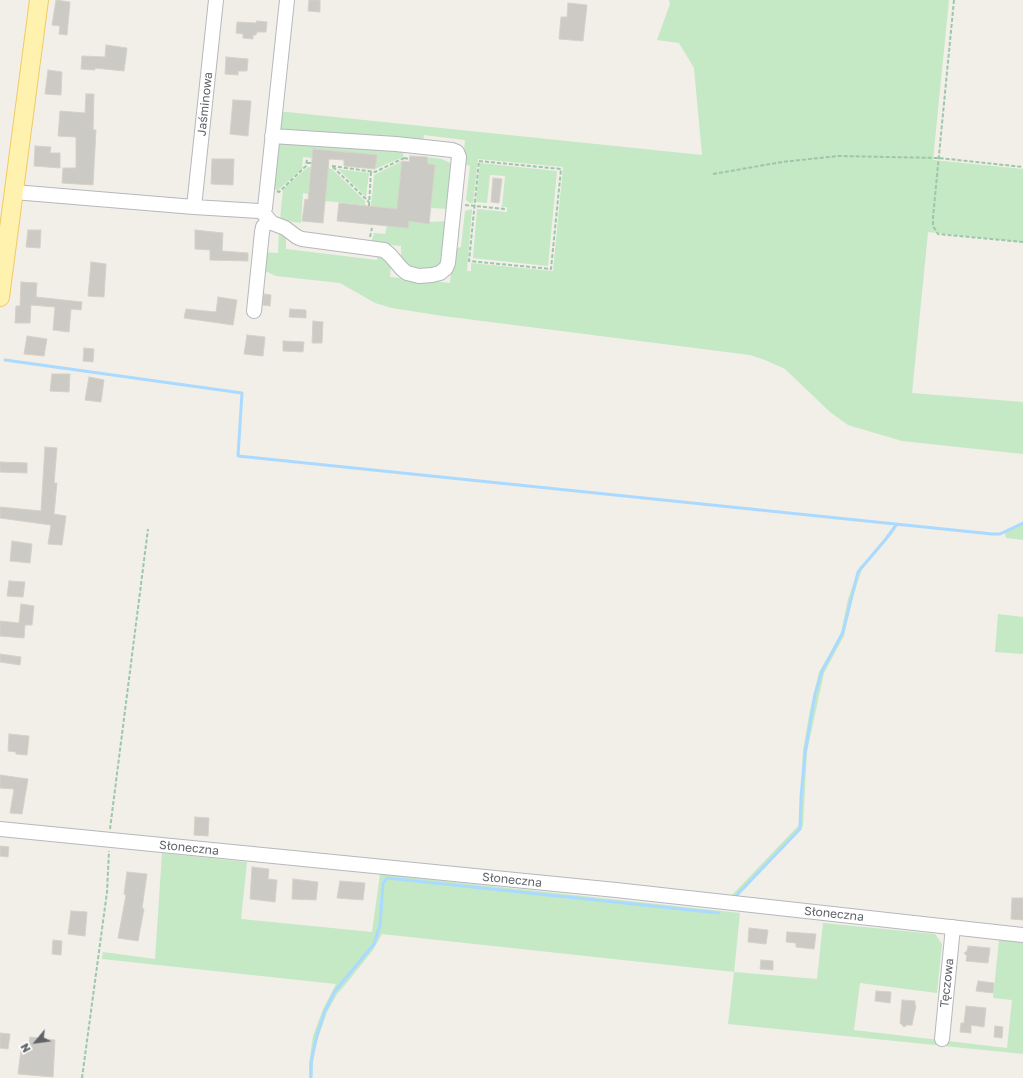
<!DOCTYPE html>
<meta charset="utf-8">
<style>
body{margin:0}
#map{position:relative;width:1023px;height:1078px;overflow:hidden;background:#f1efe8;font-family:"Golos Text",sans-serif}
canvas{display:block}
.north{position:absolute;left:16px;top:1022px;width:40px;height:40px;-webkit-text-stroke:3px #fff;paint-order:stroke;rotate:241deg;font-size:11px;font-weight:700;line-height:16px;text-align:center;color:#5f6368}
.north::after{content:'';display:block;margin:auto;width:14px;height:18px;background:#5f6368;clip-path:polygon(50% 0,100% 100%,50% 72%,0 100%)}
</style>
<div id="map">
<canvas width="1023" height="1078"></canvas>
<div class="north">N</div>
</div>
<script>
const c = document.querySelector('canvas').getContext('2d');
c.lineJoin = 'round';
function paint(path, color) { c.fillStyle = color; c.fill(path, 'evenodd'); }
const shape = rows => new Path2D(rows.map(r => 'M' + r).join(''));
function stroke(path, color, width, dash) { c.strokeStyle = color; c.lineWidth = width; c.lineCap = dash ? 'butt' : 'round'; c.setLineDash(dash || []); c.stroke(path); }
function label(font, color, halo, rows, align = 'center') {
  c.font = font + ' "Golos Text",sans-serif'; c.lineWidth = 3; c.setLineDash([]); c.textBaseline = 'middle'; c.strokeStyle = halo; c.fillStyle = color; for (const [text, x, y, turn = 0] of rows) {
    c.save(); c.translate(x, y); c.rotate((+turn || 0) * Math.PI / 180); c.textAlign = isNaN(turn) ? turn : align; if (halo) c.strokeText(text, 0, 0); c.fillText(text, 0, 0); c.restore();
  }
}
paint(shape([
 [669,0,949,0,933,160,1023,169,1023,242,928,232,912,393,1023,402,1023,454,902,441,848,425,830,412,785,369,765,360,750,355,443,316,392,308,375,303,340,283,276,276,265,271,262,252,278,253,279,231,286,235,286,249,377,260,378,252,391,264,390,277,450,283,453,252,457,248,461,247,465,211,472,209,467,271,471,271,471,263,553,271,563,167,478,159,473,203,470,203,466,200,470,166,463,164,465,140,424,135,423,143,279,131,277,111,702,155,694,68,679,43,657,40,670,4],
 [279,142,404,149,403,157,375,169,376,155,313,149,312,158,303,157,302,169,278,190,270,189,274,147],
 [427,157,442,159,454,165,449,209,431,208,435,165,428,164],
 [402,161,397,209,371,206,374,175],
 [480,163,557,171,548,266,473,258,477,209,507,212,507,207,502,207,505,176,490,175,487,203,476,202],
 [308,167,311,167,308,194,303,193,301,223,280,220,283,189],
 [328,168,332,169,365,201,365,205,325,201],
 [338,169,369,173,366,197],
 [409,221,429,224,429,222,448,221,442,263,436,270,410,270,401,258,401,246,371,243,374,233,385,234,387,226,408,228],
 [1023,522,1023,540,1006,538,1005,533],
 [899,526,862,569,852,599,844,636,824,673,807,751,803,826,737,896,731,896,799,825,803,750,810,710,819,672,840,637,848,599,859,568],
 [998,614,1023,617,1023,654,995,652],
 [162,853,247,862,241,919,372,932,380,874,740,913,734,972,817,979,823,923,935,934,942,944,937,993,860,983,854,1030,1007,1048,1012,1000,993,998,999,940,1023,942,1023,1054,728,1024,734,972,382,934,373,950,345,985,337,994,327,1012,314,1050,312,1078,309,1078,309,1064,313,1036,323,1009,336,984,102,959,103,952,155,959]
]), '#c5e8c5');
stroke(shape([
 [5,360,242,393,238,456,992,534,1000,534,1023,523],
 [736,896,800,829,801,797,805,754,815,694,822,671,843,632,858,572,885,540,897,524],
 [311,1078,311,1063,317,1035,325,1011,335,991,374,944,380,925,383,884,387,878,719,913]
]), '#aadaff', 3);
const building = shape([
 [56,0,70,2,67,35,59,34,60,26,52,25,56,0],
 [309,0,320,0,320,12,308,11,309,0],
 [568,3,587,5,583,41,559,39,561,17,567,17,568,3],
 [257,21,267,22,266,32,257,32,256,35,253,35,253,39,243,38,243,34,236,33,237,22,256,23,257,21],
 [106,45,127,48,124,71,95,68,95,70,81,69,82,56,105,57,106,45],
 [226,57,248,59,247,71,238,71,238,75,225,74,226,57],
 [48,70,62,72,61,95,45,94,48,70],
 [86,94,94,94,93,130,96,130,93,185,62,183,63,168,76,168,76,137,58,136,60,111,85,113,86,94],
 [233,100,251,101,248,136,230,134,233,100],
 [35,146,51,147,50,153,60,153,60,168,34,166,35,146],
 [313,149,377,155,375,169,344,166,344,160,329,159,323,223,302,221,305,199,308,200,313,149],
 [410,156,427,157,428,164,435,165,429,224,409,221,408,228,337,221,339,203,397,209,402,161,409,162,410,156],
 [212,159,234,159,233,185,211,184,212,159],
 [493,178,502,179,499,203,491,202,493,178],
 [28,230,41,230,40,248,26,247,28,230],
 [195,230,223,233,222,251,248,253,248,261,210,260,210,250,195,249,195,230],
 [91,262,106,264,104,297,88,296,91,262],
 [21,282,37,283,36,297,82,302,81,310,71,309,69,332,53,330,55,307,31,305,30,323,15,323,16,306,20,306,21,282],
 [264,294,271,295,270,306,263,305,264,294],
 [218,297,237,300,233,325,184,318,186,309,216,312,218,297],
 [290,309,306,310,306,318,289,317,290,309],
 [313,321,323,322,322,343,312,343,313,321],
 [247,335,265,337,263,356,244,354,247,335],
 [27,336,47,339,44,356,24,354,27,336],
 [283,341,304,342,303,352,283,351,283,341],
 [84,348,94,349,93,362,83,361,84,348],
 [52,374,70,374,69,392,50,391,52,374],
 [89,377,104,380,101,402,85,400,89,377],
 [45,447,57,448,54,483,57,483,54,514,66,516,62,545,48,544,51,525,0,518,0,507,41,511,45,447],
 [0,462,27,463,27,473,0,472,0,462],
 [12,541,32,544,30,563,10,561,12,541],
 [9,581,25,582,23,597,7,596,9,581],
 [21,604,34,606,32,625,25,625,24,638,0,636,0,621,19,623,21,604],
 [0,654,21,657,20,665,0,662,0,654],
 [9,734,29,736,27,755,16,754,16,752,8,751,9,734],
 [0,775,28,779,22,814,10,813,14,789,0,788,0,775],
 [195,817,209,818,208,836,194,835,195,817],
 [0,846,9,847,8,857,0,856,0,846],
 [252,867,269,869,268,879,277,880,275,902,250,899,252,867],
 [127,872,147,874,142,908,144,909,138,941,118,938,126,895,124,894,127,872],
 [293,879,318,882,316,900,292,899,293,879],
 [340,881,365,883,363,900,337,898,340,881],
 [1012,898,1023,898,1023,920,1011,919,1012,898],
 [71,911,87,912,85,936,68,934,71,911],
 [749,928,768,930,766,944,748,942,749,928],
 [787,932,816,934,814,949,796,947,796,943,786,942,787,932],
 [53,940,62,941,61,955,52,954,53,940],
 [968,946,990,948,988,963,966,961,967,956,964,953,967,951,968,946],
 [761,960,773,961,773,970,760,969,761,960],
 [978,981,994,983,993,993,976,991,978,981],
 [876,991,891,992,890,1003,875,1001,876,991],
 [902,1000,915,1001,915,1005,916,1006,912,1025,907,1025,904,1027,900,1023,902,1000],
 [966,1006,986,1008,984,1027,971,1025,971,1033,960,1032,961,1023,964,1023,966,1006],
 [995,1026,1003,1027,1002,1038,994,1037,995,1026],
 [0,1033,10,1034,8,1049,0,1048,0,1033],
 [30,1037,55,1040,53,1077,18,1074,21,1050,28,1050,30,1037]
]);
paint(building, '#cccac5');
stroke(building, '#d6d1c6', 1);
const minor = shape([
 [14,192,194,207,259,211,263,213,272,223,285,228,297,237,302,239,384,250,390,255,402,269,407,273,419,276,432,275,440,273,446,268,448,263,459,157,457,152,452,150,396,144,272,136],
 [194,207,216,0],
 [263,213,265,208,287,0],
 [254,311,262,232,263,227,268,220],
 [0,829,616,890,1023,935],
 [942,1039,953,927]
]);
const major = shape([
 [0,297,39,0]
]);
stroke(minor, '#b5b8bc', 16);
stroke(major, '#f2c960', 20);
stroke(shape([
 [954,0,933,217,933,226,938,234,1023,242],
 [404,158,410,159],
 [479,161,561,169,551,269,469,261,479,161],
 [307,163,312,163],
 [332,166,375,172,404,158,404,156],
 [333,167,369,202],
 [713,174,782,162,838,156,939,158,1023,167],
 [277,191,279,192,306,166,307,159],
 [465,205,505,209],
 [369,206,371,171],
 [370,237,372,228],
 [110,829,148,529],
 [82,1078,107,892,109,851]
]), '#9cc7a9', 2, [4, 2]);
stroke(minor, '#fff', 14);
stroke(major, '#fff2af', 18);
label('12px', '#5f6368', '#fff', [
 ["Jaśminowa",205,104,-84],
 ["Słoneczna",189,848,6],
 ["Słoneczna",512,880,6],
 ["Słoneczna",834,914,6],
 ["Tęczowa",947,983,-84]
]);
</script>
